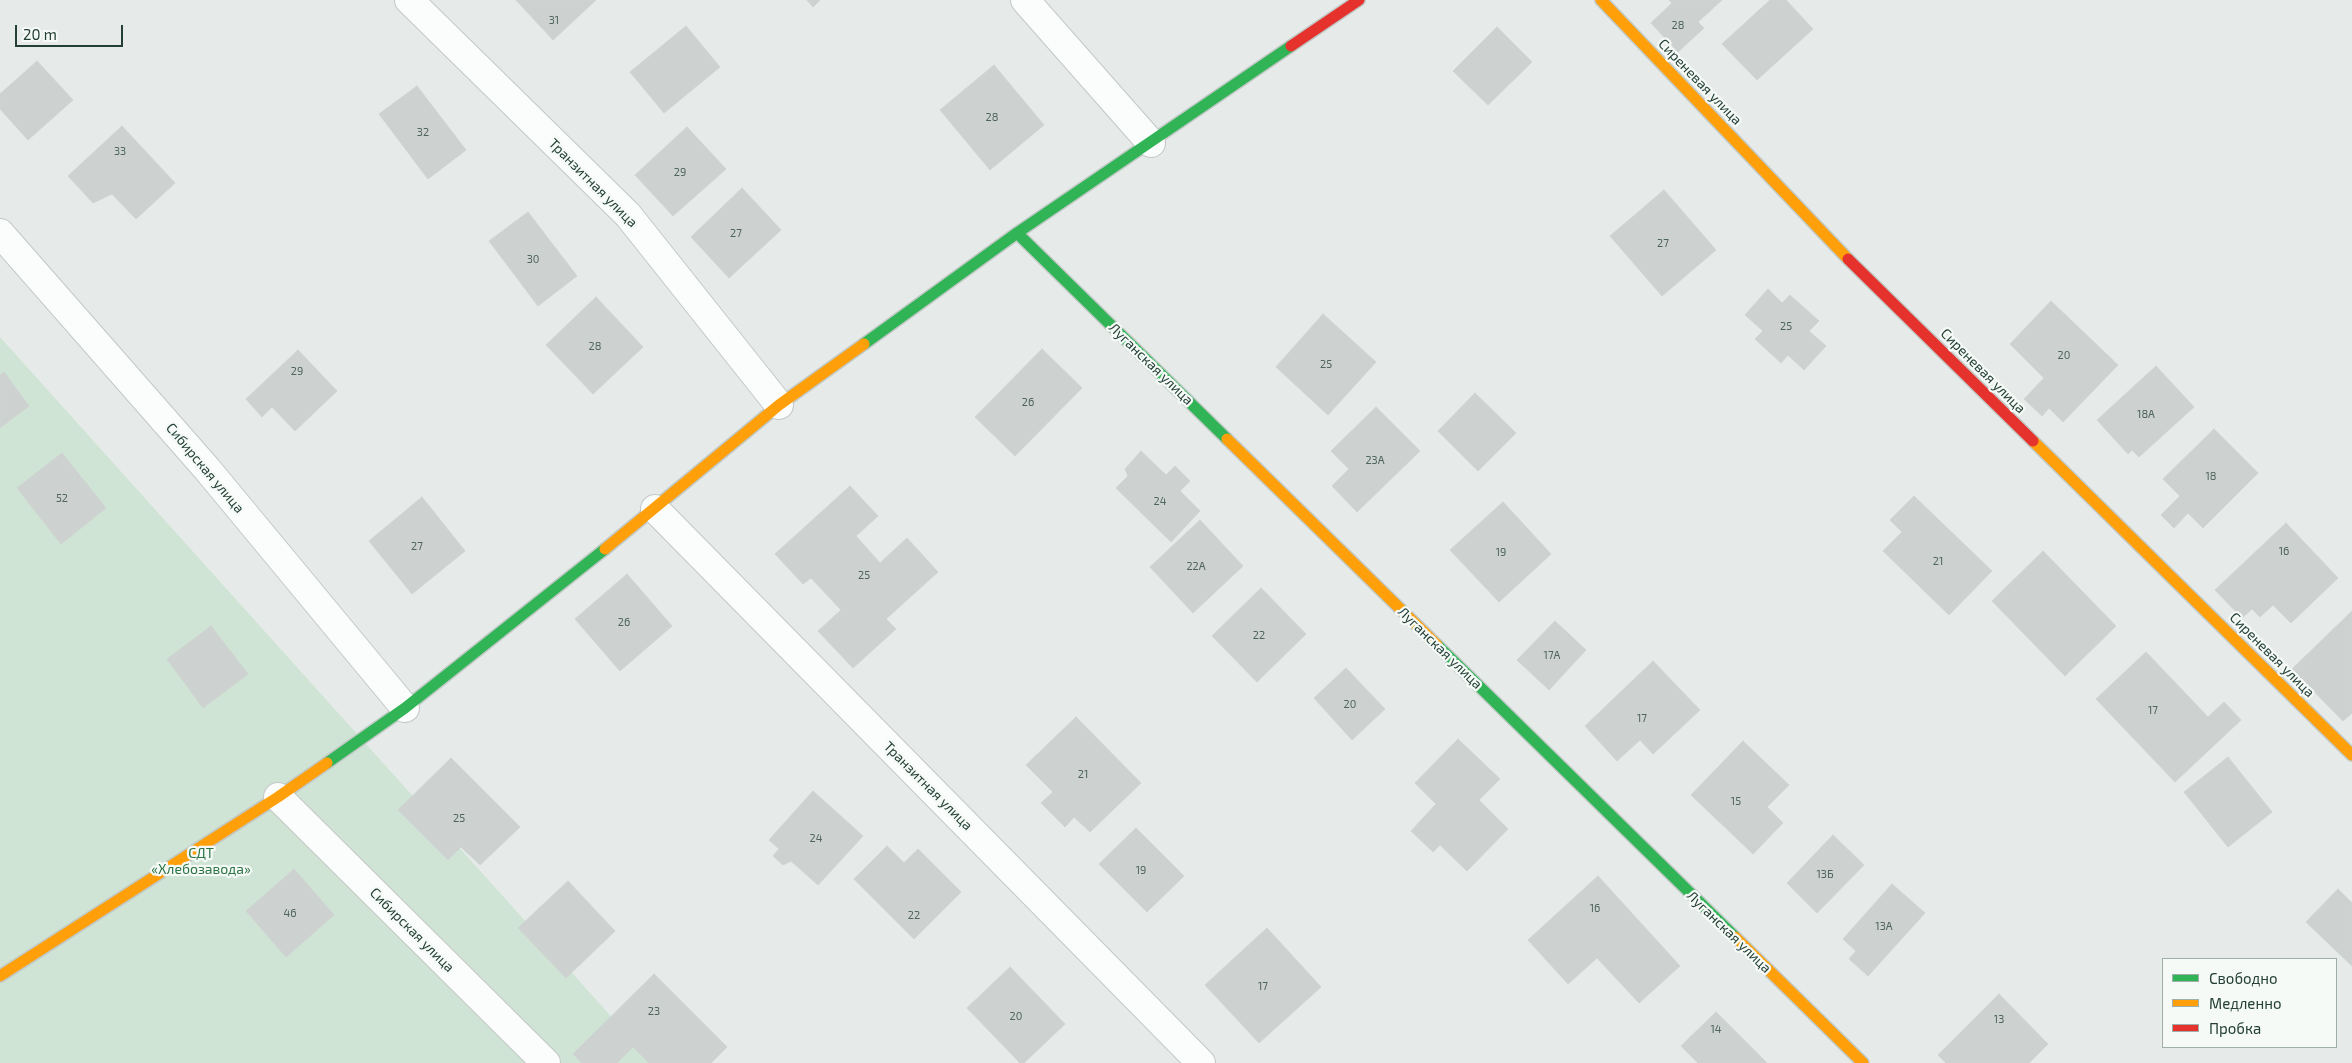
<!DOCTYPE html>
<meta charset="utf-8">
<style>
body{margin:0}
#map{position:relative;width:2352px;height:1063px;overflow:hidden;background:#e6ebe9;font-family:"Exo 2",sans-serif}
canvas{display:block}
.legend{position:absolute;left:2162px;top:958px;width:175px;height:90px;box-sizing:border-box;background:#f5faf7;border:1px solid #a1afaa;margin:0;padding:6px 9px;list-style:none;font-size:15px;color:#233f36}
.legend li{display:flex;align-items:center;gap:10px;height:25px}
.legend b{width:25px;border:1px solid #a1afaa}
.scale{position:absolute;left:15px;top:25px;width:108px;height:22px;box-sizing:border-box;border:2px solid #233f36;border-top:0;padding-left:6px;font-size:15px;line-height:18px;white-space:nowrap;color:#233f36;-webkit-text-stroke:4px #f5faf7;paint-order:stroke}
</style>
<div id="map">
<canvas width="2352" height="1063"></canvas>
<ul class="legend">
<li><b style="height:6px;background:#30b455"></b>Свободно</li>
<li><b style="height:6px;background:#ff9f0a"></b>Медленно</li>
<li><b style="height:6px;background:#e5322d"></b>Пробка</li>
</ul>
<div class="scale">20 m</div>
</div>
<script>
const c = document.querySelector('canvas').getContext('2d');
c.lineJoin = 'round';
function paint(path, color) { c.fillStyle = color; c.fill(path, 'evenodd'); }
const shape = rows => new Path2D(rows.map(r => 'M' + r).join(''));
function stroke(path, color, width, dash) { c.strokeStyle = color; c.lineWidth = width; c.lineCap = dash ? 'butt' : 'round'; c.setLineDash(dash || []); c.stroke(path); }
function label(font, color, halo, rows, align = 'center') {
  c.font = font + ' "Exo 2",sans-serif'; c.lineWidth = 4.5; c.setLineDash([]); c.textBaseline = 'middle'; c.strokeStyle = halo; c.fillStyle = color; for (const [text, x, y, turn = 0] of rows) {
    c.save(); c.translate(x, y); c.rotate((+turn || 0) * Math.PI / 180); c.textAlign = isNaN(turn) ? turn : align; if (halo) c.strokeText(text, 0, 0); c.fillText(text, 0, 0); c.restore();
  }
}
paint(shape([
 [0,337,653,1063,0,1063]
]), '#cfe4d5');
const building = shape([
 [516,0,596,0,553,40,516,0],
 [807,0,820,0,813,7,807,0],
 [1669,0,1722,0,1698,22,1704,28,1678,52,1651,23,1672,3,1669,0],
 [1770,0,1786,0,1813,29,1757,80,1722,44,1770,0],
 [686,26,720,67,664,113,630,72,686,26],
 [1497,27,1532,62,1488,105,1453,71,1497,27],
 [37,61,73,100,28,140,0,109,0,94,37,61],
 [994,65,1044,125,990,170,940,110,994,65],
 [417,86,466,150,428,179,379,114,417,86],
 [122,126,175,183,136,219,112,194,93,203,68,176,122,126],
 [687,127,726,169,673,216,635,175,687,127],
 [742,188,781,230,729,278,691,237,742,188],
 [1664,190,1716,250,1662,296,1610,236,1664,190],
 [528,212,577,276,538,306,489,241,528,212],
 [1768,289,1782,303,1790,295,1819,321,1809,331,1826,346,1804,370,1788,355,1781,363,1755,339,1763,331,1745,315,1768,289],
 [596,297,643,347,593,394,546,345,596,297],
 [2051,301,2118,365,2063,422,2049,408,2042,416,2024,399,2044,378,2010,344,2051,301],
 [1323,314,1376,362,1328,415,1276,367,1323,314],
 [1042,349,1082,388,1015,456,975,417,1042,349],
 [298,350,337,391,295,431,272,407,262,417,246,399,298,350],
 [2156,366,2194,407,2139,457,2132,450,2128,454,2097,420,2156,366],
 [4,372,29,406,0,428,0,375,4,372],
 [1475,393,1516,433,1478,471,1438,431,1475,393],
 [1376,407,1420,451,1357,512,1332,486,1349,469,1331,451,1376,407],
 [2214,429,2258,473,2203,528,2188,513,2174,528,2161,515,2180,496,2163,479,2214,429],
 [1141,451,1166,475,1175,466,1190,481,1180,491,1200,511,1171,542,1116,488,1128,476,1125,469,1141,451],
 [62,453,106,508,61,544,17,488,62,453],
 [850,486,878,516,856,536,880,563,907,538,938,572,886,619,896,629,853,668,818,631,841,610,811,578,803,584,775,554,850,486],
 [1914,496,1992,571,1949,615,1883,551,1902,532,1890,520,1914,496],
 [422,497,465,551,412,594,369,541,422,497],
 [1503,502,1551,554,1499,602,1450,550,1503,502],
 [1200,520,1243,566,1193,613,1150,567,1200,520],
 [2286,523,2338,578,2291,623,2273,605,2260,617,2252,609,2242,618,2215,590,2286,523],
 [2043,551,2116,626,2065,676,1992,601,2043,551],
 [627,574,672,626,620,671,575,619,627,574],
 [1261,588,1306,634,1257,682,1212,636,1261,588],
 [2352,611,2352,713,2343,721,2292,669,2352,611],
 [1555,621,1586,650,1549,690,1517,660,1555,621],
 [211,626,248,674,203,708,167,659,211,626],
 [2146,652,2208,717,2224,702,2241,720,2175,782,2096,699,2146,652],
 [1653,661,1700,710,1653,754,1640,740,1617,761,1585,726,1653,661],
 [1346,668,1385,709,1352,740,1314,698,1346,668],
 [1076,717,1141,783,1090,832,1074,817,1065,827,1041,803,1053,792,1026,765,1076,717],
 [1458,739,1500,779,1479,800,1508,829,1467,871,1440,845,1433,852,1411,831,1436,804,1415,783,1458,739],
 [1743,741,1789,785,1767,807,1783,823,1753,854,1691,795,1743,741],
 [2228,757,2272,812,2228,847,2184,792,2228,757],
 [451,758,520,827,480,865,461,847,448,860,398,810,451,758],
 [813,791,863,836,818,885,791,861,783,865,773,856,779,849,769,840,813,791],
 [1136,828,1184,876,1147,912,1099,864,1136,828],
 [1833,835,1864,865,1817,913,1787,883,1833,835],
 [887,846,904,863,918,849,961,892,914,939,854,879,887,846],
 [294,869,334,915,286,957,246,911,294,869],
 [1598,876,1680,966,1639,1003,1597,958,1568,984,1528,940,1598,876],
 [568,881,615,931,566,978,518,928,568,881],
 [1892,884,1925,913,1868,976,1849,959,1856,951,1843,939,1892,884],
 [2338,889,2352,903,2352,966,2306,922,2338,889],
 [1267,928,1321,987,1259,1043,1205,985,1267,928],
 [1010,967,1065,1024,1024,1063,1020,1063,967,1008,1010,967],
 [654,974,727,1047,711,1063,649,1063,633,1047,617,1063,582,1063,573,1054,654,974],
 [1999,994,2048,1044,2029,1063,1946,1063,1938,1055,1999,994],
 [1716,1012,1767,1063,1698,1063,1681,1046,1716,1012]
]);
paint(building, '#cdd2d0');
stroke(building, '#cfd4d2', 1);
const street = shape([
 [409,0,628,215,779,405],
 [1025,0,1151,143],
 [0,233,207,469,405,708],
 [655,509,1201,1063],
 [278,797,546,1063]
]);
const fast = shape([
 [1017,233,1227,439],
 [864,344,1017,233,1291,46],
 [1437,645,1735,937],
 [327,763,405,708,605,549]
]);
const slow = shape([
 [1601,0,1848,259],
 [1227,439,1437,645],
 [2033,441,2352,755],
 [605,549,779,405,864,344],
 [1735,937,1863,1063],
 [0,976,278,797,327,763]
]);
const jam = shape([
 [1291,46,1359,0],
 [1848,259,2033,441]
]);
stroke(street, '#c3c8c6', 30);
stroke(fast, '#c1c9c6', 14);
stroke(slow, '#c1c9c6', 14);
stroke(jam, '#c1c9c6', 14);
stroke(street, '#fbfcfc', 28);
stroke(fast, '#30b455', 11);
stroke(slow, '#ff9f0a', 11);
stroke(jam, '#e5322d', 11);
label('11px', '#4e645d', null, [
 ["31",554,20],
 ["28",1678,25],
 ["28",992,117],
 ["32",423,132],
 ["33",120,151],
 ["29",680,172],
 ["27",736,233],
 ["27",1663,243],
 ["30",533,259],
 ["25",1786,326],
 ["28",595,346],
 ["20",2064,355],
 ["25",1326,364],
 ["29",297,371],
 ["26",1028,402],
 ["18А",2146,414],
 ["23А",1375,460],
 ["18",2211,476],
 ["52",62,498],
 ["24",1160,501],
 ["27",417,546],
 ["16",2284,551],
 ["19",1501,552],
 ["21",1938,561],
 ["22А",1196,566],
 ["25",864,575],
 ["26",624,622],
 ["22",1259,635],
 ["17А",1552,655],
 ["20",1350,704],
 ["17",2153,710],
 ["17",1642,718],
 ["21",1083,774],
 ["15",1736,801],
 ["25",459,818],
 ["24",816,838],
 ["19",1141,870],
 ["13Б",1825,874],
 ["16",1595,908],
 ["46",290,913],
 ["22",914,915],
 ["13А",1884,926],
 ["17",1263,986],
 ["23",654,1011],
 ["20",1016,1016],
 ["13",1999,1019],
 ["14",1716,1029]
]);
label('14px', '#233f36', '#f5faf7', [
 ["Сиреневая улица",1700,82,46],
 ["Транзитная улица",593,183,45],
 ["Луганская улица",1151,364,44],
 ["Сиреневая улица",1983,371,45],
 ["Сибирская улица",205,468,50],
 ["Луганская улица",1440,648,44],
 ["Сиреневая улица",2272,655,45],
 ["Транзитная улица",928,786,45],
 ["Сибирская улица",412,930,45],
 ["Луганская улица",1729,932,44]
]);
label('14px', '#2e7545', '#f5faf7', [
 ["СДТ",201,853],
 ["«Хлебозавода»",201,869]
]);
</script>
